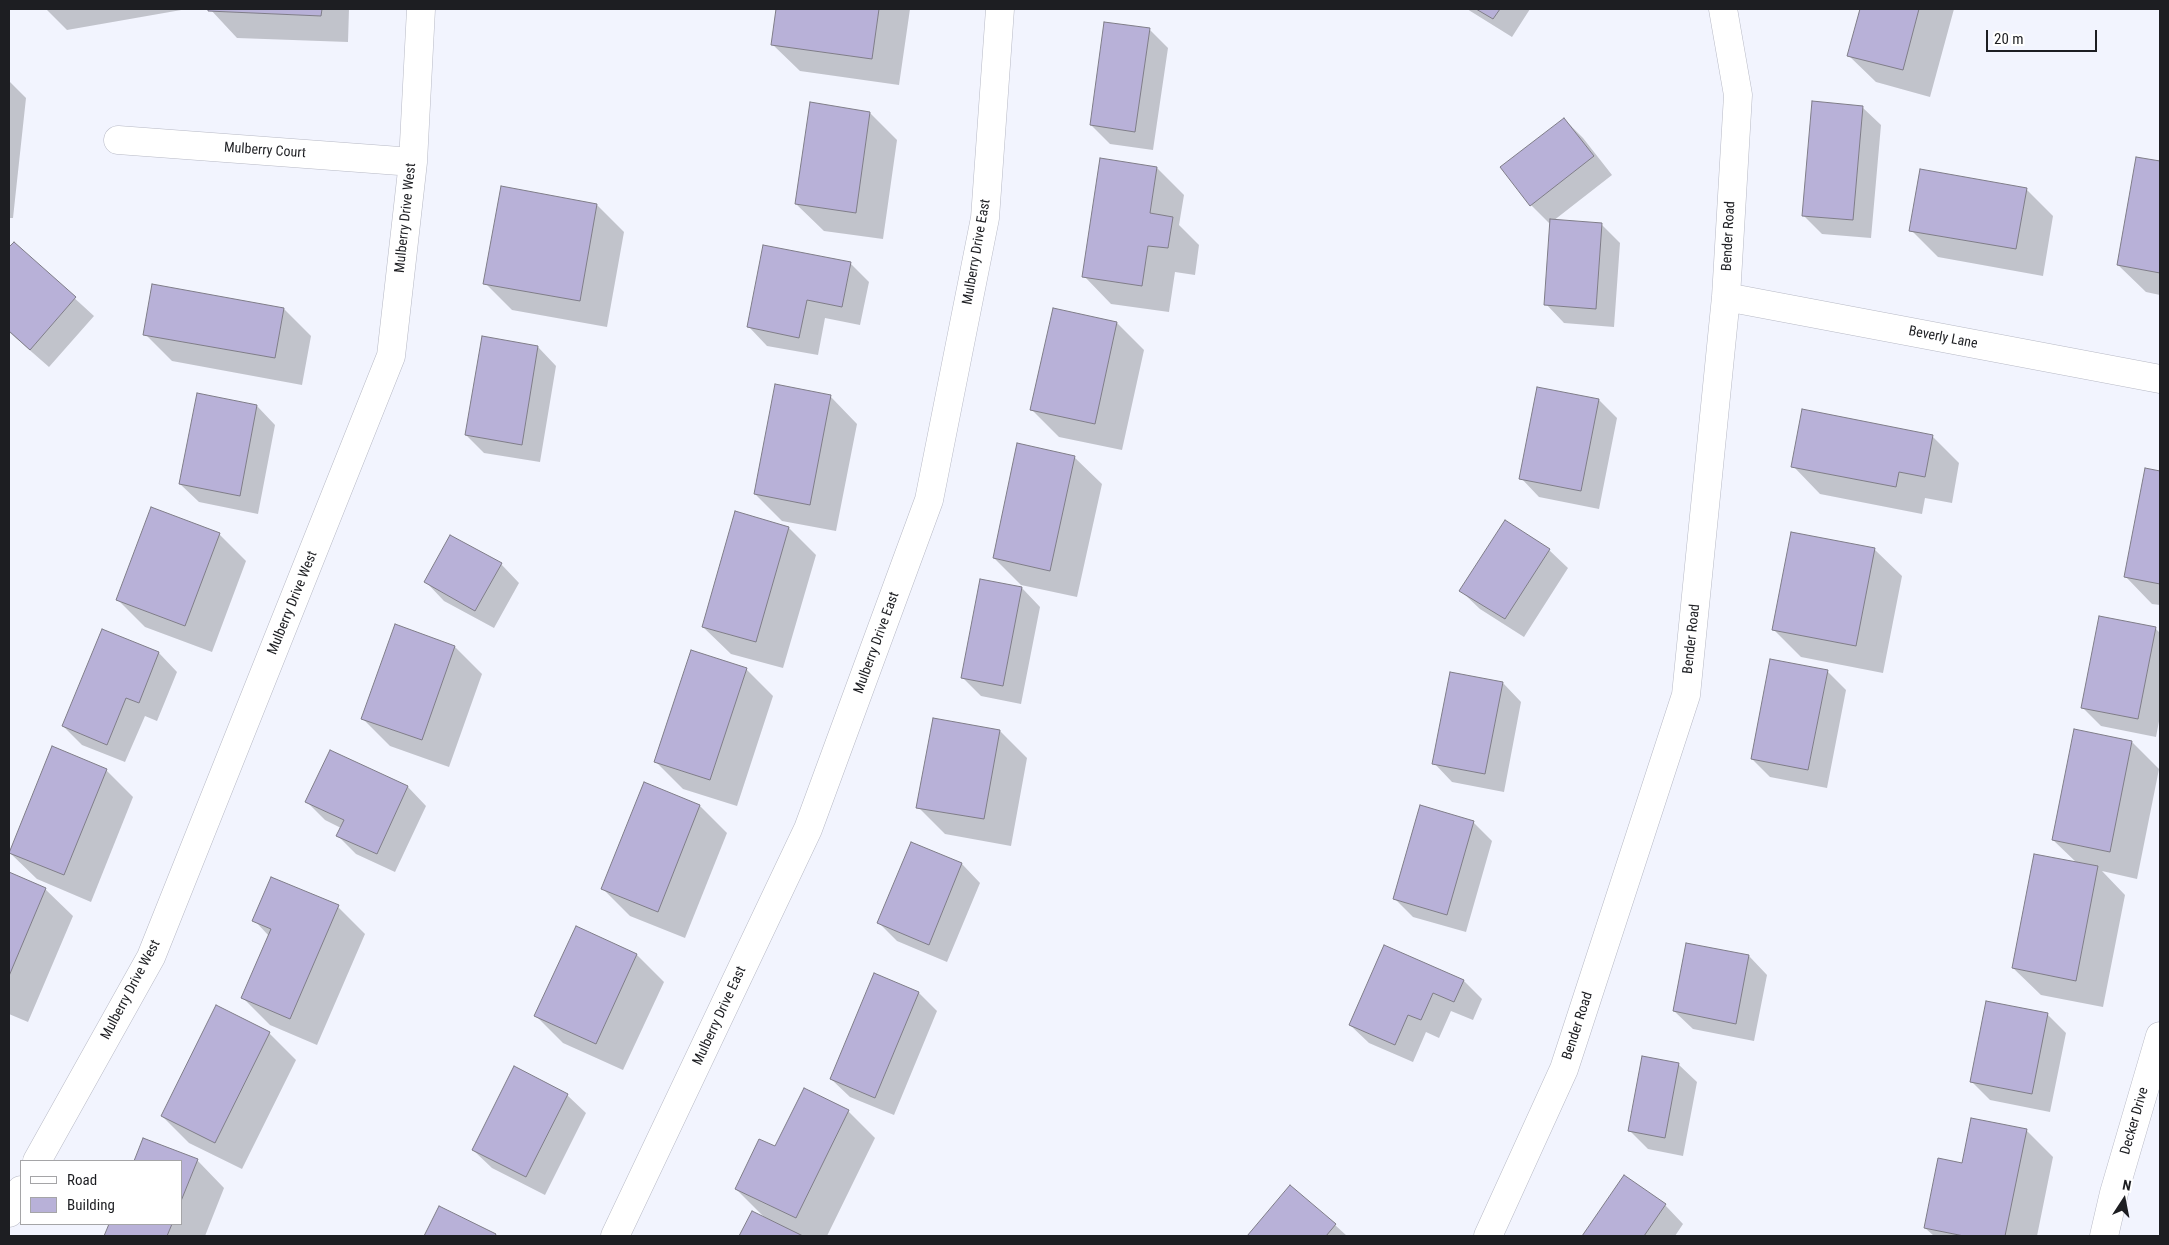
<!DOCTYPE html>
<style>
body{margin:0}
#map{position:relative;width:2169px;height:1245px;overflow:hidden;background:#f2f4fe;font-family:"Roboto Condensed",sans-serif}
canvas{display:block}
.frame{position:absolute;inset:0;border:10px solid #1d1e22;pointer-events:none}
.legend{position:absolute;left:20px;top:1160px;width:162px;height:65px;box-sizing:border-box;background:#fff;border:1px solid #a5a5a7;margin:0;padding:6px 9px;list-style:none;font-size:15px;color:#1d1e22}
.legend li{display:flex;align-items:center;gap:10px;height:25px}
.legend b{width:25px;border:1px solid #a5a5a7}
.north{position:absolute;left:2099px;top:1175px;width:50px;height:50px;-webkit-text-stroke:4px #fff;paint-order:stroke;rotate:11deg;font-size:14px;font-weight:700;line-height:20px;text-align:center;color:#1d1e22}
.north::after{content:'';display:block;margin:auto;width:18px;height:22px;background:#1d1e22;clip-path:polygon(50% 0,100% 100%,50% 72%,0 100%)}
.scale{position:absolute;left:1986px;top:30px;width:111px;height:22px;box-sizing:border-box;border:2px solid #1d1e22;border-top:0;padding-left:6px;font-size:15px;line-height:18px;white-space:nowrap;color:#1d1e22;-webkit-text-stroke:4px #fff;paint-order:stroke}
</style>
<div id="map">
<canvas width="2169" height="1245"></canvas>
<div class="frame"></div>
<ul class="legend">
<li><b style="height:6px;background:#fff"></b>Road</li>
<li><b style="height:14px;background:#b8b1d8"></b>Building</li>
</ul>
<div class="north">N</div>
<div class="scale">20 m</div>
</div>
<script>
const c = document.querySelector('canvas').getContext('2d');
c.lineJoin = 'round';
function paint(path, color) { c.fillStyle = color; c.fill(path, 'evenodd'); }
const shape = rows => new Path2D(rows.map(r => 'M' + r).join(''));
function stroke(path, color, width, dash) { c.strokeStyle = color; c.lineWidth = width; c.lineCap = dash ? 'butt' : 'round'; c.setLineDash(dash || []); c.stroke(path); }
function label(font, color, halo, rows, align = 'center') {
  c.font = font + ' "Roboto Condensed",sans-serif'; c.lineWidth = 4.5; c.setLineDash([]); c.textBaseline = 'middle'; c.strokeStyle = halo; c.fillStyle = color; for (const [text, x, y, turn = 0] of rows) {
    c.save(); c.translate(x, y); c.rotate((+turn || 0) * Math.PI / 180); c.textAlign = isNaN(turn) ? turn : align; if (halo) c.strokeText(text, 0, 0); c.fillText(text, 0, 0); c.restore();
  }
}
paint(shape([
 [46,9,187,9,67,30],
 [210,9,349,9,348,42,237,38],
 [777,9,910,9,899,85,800,71,772,44],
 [1467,9,1530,9,1512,37],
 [1861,9,1954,9,1930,97,1876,82,1848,55],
 [1149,29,1168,48,1153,150,1110,144,1091,125],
 [9,81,26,98,13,218,9,218],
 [1862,107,1881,125,1871,238,1822,234,1804,216],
 [870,113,897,140,883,239,824,231,796,204],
 [1564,119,1583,138,1612,175,1553,221,1601,224,1620,243,1614,327,1564,323,1546,304,1551,222,1549,223,1531,205],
 [2137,158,2160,163,2160,295,2146,292,2118,265],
 [1157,168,1184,195,1179,225,1199,245,1195,275,1175,272,1169,312,1111,304,1084,276],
 [2026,189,2053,216,2043,276,1938,257,1911,230],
 [597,205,624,232,607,327,512,310,485,283],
 [14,243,94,316,49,367,9,332,9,301,11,299,9,297,9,249],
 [850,263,869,282,860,325,825,318,818,355,767,346,749,327],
 [284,309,311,336,302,385,172,361,145,334],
 [1054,310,1117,323,1144,350,1122,450,1059,437,1032,410],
 [538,347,556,366,540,462,484,453,466,435],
 [830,396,857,424,836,531,782,521,755,494],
 [1599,400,1617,418,1599,509,1539,497,1521,478],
 [257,406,275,425,258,514,199,502,180,484],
 [1932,436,1959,463,1952,503,1925,498,1922,514,1820,494,1793,466],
 [1074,457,1102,484,1077,597,1021,585,994,558],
 [2146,470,2160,473,2160,605,2152,604,2125,576],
 [1505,522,1549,550,1568,568,1524,637,1480,609,1461,591],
 [789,528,816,555,783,668,731,654,703,627],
 [219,534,246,561,212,652,145,627,118,600],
 [1874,549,1902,576,1883,673,1801,657,1773,629],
 [501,564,519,583,494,628,444,601,426,582],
 [981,580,1022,588,1040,607,1021,704,981,696,962,677],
 [2155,628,2160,633,2160,716,2156,737,2101,726,2083,708],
 [102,631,159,653,177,672,157,721,145,716,125,762,82,745,63,726],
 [455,647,482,674,449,767,390,746,363,719],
 [746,669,773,696,737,806,683,789,656,762],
 [1827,671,1846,690,1827,788,1770,777,1752,759],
 [1503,683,1521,702,1504,792,1452,782,1434,763],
 [1000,731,1027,758,1011,846,945,834,918,807],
 [2132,742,2159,769,2137,879,2102,871,2125,895,2103,1007,2041,995,2013,968,2077,863,2053,840],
 [330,751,408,787,426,806,395,872,356,854,338,836,341,828,325,820,307,802],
 [106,770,133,797,91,902,37,879,9,852],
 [644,784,700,806,727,833,685,938,630,916,603,889],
 [1473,822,1492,841,1466,932,1413,917,1395,899],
 [912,844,962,864,980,883,947,962,897,941,879,923],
 [9,873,45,889,73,916,28,1022,9,1014],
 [338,907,365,934,317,1045,270,1025,243,998,269,936,254,920],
 [577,927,637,955,664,982,623,1070,563,1043,536,1016],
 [1749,956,1767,975,1754,1041,1693,1029,1674,1011],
 [875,975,919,993,937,1011,894,1115,850,1097,831,1079],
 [1464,981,1482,999,1473,1020,1451,1011,1439,1038,1426,1032,1413,1062,1369,1043,1350,1025],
 [2047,1014,2066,1033,2050,1112,1990,1100,1972,1082],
 [269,1033,296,1060,242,1169,189,1143,162,1116],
 [1678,1064,1697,1082,1683,1156,1648,1149,1629,1130],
 [567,1095,586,1113,545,1195,492,1168,473,1150],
 [848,1111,875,1138,827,1236,803,1235,804,1236,741,1236,752,1213,767,1220,736,1189,776,1148],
 [2026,1130,2053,1157,2037,1236,1934,1236,1925,1228,1963,1165],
 [144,1140,197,1160,224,1188,205,1236,105,1236,110,1224,181,1224,181,1161,135,1161],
 [1625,1177,1665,1205,1683,1224,1675,1236,1584,1236],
 [1291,1187,1335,1225,1347,1236,1248,1236],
 [440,1208,496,1235,497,1236,426,1236]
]), '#0003');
const building = shape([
 [208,9,322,9,321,16,208,11,208,9],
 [776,9,879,9,872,59,771,45,776,9],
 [1476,9,1500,9,1493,19,1476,9],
 [1860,9,1919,9,1903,70,1847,56,1860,9],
 [1104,22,1150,28,1135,132,1090,125,1104,22],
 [1812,101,1863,106,1853,220,1802,216,1812,101],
 [810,102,870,112,856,213,795,204,810,102],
 [1564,118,1594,156,1530,206,1500,167,1564,118],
 [2136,157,2160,161,2160,273,2117,265,2136,157],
 [1100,158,1157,167,1150,213,1173,217,1168,248,1148,246,1142,286,1082,277,1100,158],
 [1920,169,2027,188,2016,249,1909,231,1920,169],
 [501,186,597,204,580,301,483,284,501,186],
 [1550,219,1602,223,1596,309,1544,305,1550,219],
 [14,242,76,297,30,350,9,331,9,247,14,242],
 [763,245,851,262,842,307,807,300,799,338,747,327,763,245],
 [152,284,284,308,275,358,143,335,152,284],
 [1053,308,1117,322,1095,424,1030,410,1053,308],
 [482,336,538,346,522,445,465,435,482,336],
 [775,384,831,395,810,505,754,494,775,384],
 [1537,387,1599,399,1581,491,1519,479,1537,387],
 [197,393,257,405,240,496,179,484,197,393],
 [1802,409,1933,435,1925,477,1899,472,1896,487,1791,467,1802,409],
 [1017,443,1075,456,1050,571,993,558,1017,443],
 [2145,468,2160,471,2160,584,2124,577,2145,468],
 [151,507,220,533,185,626,116,600,151,507],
 [735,511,789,527,756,642,702,627,735,511],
 [1505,520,1550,549,1505,619,1459,591,1505,520],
 [1791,532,1875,548,1856,646,1772,630,1791,532],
 [450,535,502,563,475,611,424,582,450,535],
 [980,579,1022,587,1003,686,961,678,980,579],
 [2099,616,2156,627,2138,719,2081,708,2099,616],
 [395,624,455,646,422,740,361,719,395,624],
 [102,629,159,652,139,703,126,698,107,745,62,726,102,629],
 [691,650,747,668,710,780,654,762,691,650],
 [1770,659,1828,670,1808,770,1751,759,1770,659],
 [1450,672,1503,682,1485,774,1432,764,1450,672],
 [933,718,1000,730,984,819,916,808,933,718],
 [2074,729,2132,741,2110,852,2052,840,2074,729],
 [52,746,107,769,64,875,9,853,52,746],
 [330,750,408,786,377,854,336,836,344,820,305,802,330,750],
 [644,782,700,805,658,912,601,889,644,782],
 [1420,805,1474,821,1447,915,1393,899,1420,805],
 [911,842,962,863,929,945,877,923,911,842],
 [2034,854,2098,866,2076,981,2012,968,2034,854],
 [9,872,46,888,9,976,9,872],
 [271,877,339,905,290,1019,241,998,271,929,252,921,271,877],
 [576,926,637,954,596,1044,534,1016,576,926],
 [1686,943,1749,955,1736,1024,1673,1011,1686,943],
 [1384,945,1464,980,1454,1002,1433,993,1421,1020,1408,1015,1395,1045,1349,1025,1384,945],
 [874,973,919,992,875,1098,830,1079,874,973],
 [1986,1001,2048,1013,2032,1094,1970,1082,1986,1001],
 [216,1005,270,1032,215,1143,161,1116,216,1005],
 [1642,1056,1679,1063,1665,1138,1628,1131,1642,1056],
 [514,1066,568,1094,526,1177,472,1150,514,1066],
 [804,1088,849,1110,796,1218,735,1189,759,1139,775,1146,804,1088],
 [1971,1118,2027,1129,2005,1236,1964,1236,1924,1228,1938,1158,1962,1163,1971,1118],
 [143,1138,198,1159,181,1201,181,1161,134,1161,143,1138],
 [1624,1175,1666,1204,1644,1236,1582,1236,1624,1175],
 [1290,1185,1336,1224,1326,1236,1247,1236,1290,1185],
 [439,1206,496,1234,495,1236,424,1236,439,1206],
 [752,1211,803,1236,739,1236,752,1211],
 [109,1224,172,1224,167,1236,104,1236,109,1224]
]);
paint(building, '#b8b1d8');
stroke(building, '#7f7d88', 1);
const street = shape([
 [118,140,413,162],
 [1726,297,2160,379],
 [37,1161,151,957,391,356,413,162,421,9],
 [9,1213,21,1190],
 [615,1236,808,829,929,500,985,218,1000,9],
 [1488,1236,1564,1069,1686,695,1726,297,1738,95,1723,9],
 [2104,1236,2114,1193,2160,1036]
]);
stroke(street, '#b7b9c5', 29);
stroke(street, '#fff', 28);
label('14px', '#1d1e22', '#fff', [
 ["Mulberry Court",265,151,4],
 ["Mulberry Drive West",406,218,-84],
 ["Bender Road",1729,236,-87],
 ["Mulberry Drive East",977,252,-80],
 ["Beverly Lane",1943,338,11],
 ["Mulberry Drive West",293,603,-68],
 ["Bender Road",1692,639,-84],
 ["Mulberry Drive East",877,643,-70],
 ["Mulberry Drive West",131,990,-62],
 ["Mulberry Drive East",720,1016,-65],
 ["Bender Road",1578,1026,-72],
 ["Decker Drive",2135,1121,-74]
]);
</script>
